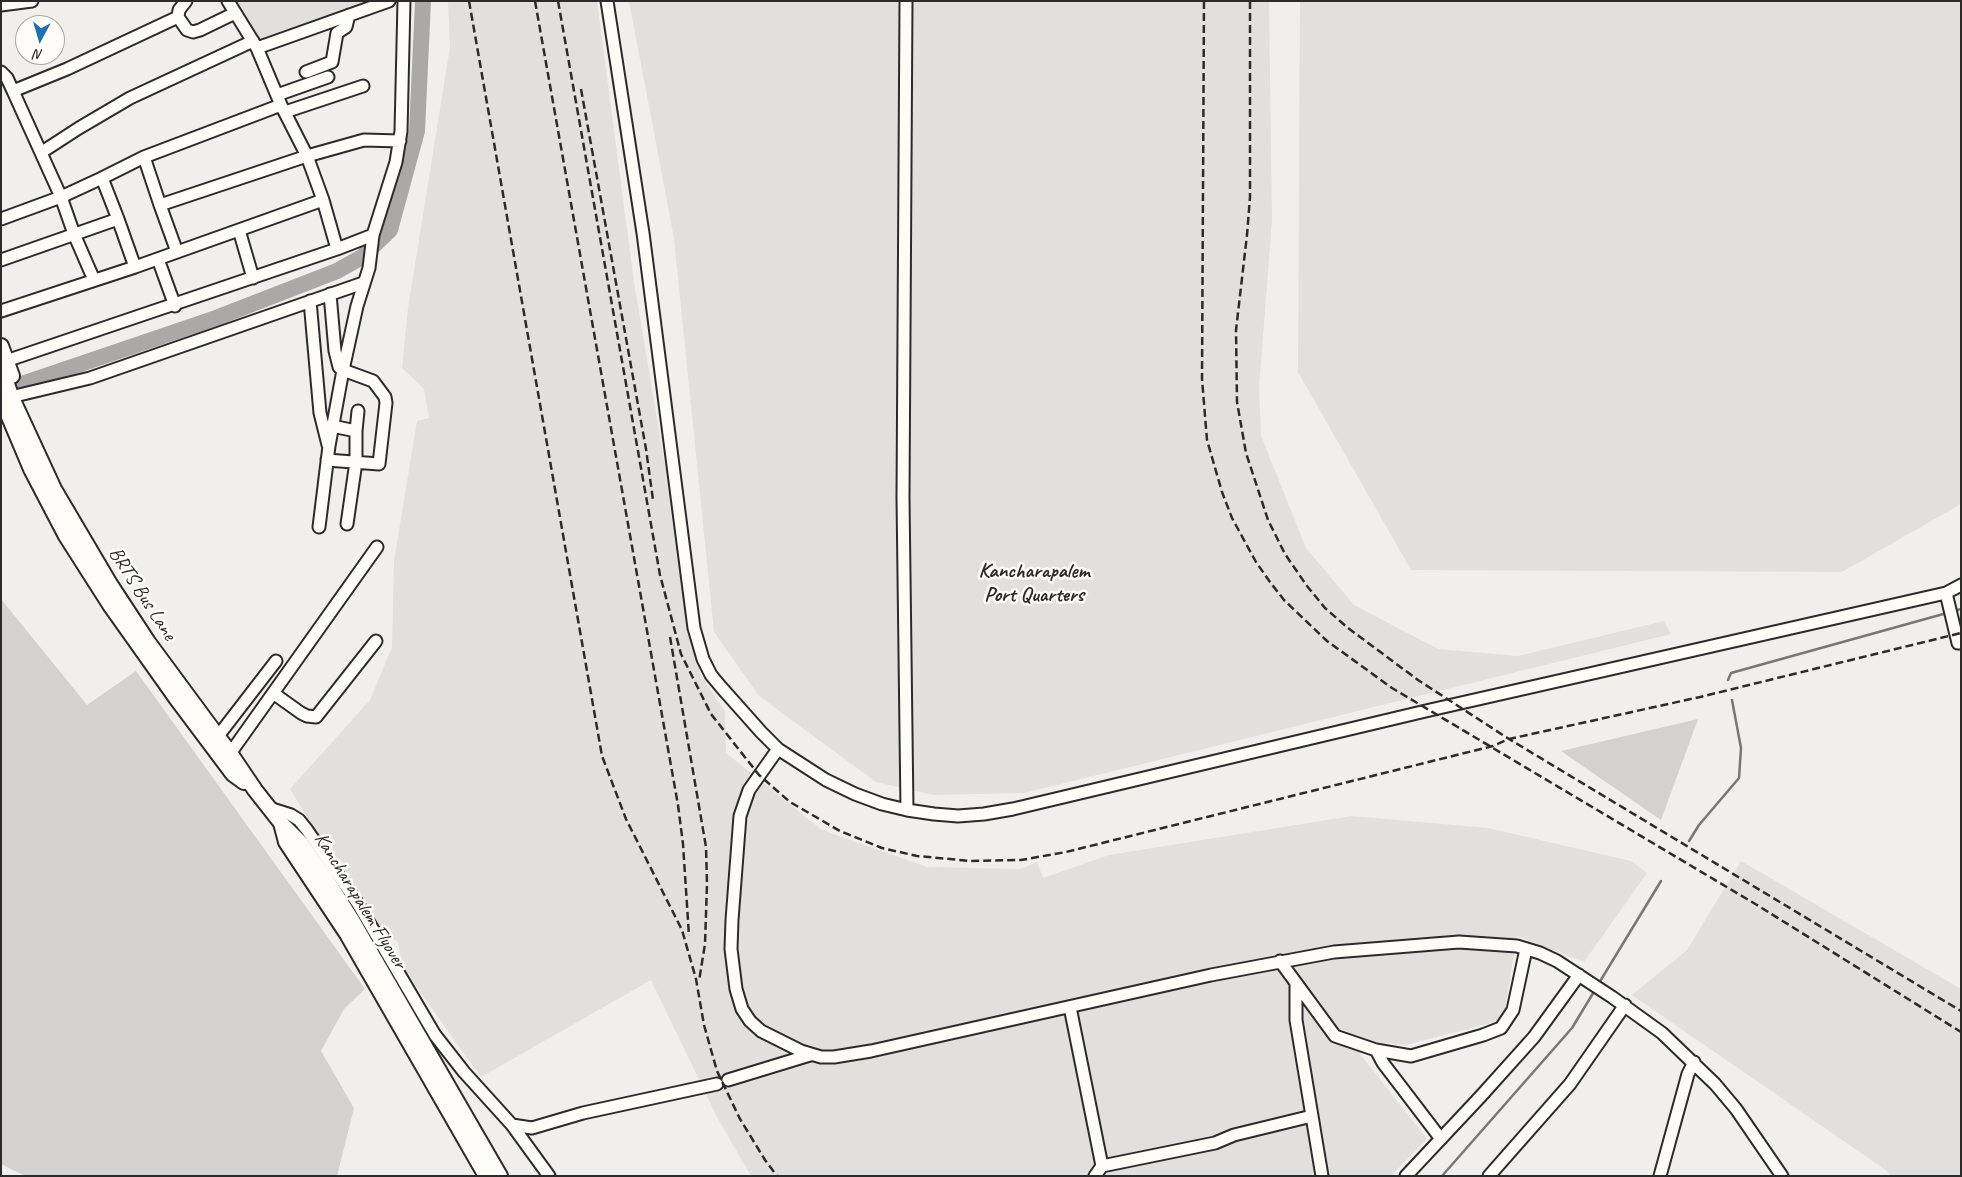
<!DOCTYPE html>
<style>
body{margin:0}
#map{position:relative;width:1962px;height:1177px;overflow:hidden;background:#f0efeb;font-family:Caveat,sans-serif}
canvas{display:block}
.frame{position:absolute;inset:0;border:2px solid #2b2b2b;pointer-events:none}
.north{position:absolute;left:15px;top:15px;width:50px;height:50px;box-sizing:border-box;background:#fdfcf7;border:1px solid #a9a8a5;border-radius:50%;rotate:186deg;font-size:14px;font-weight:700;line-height:20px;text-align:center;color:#2b2b2b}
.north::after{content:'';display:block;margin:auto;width:18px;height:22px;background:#1f6fb2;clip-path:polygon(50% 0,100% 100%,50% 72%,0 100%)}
</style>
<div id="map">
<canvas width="1962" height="1177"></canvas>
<div class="frame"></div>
<div class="north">N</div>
</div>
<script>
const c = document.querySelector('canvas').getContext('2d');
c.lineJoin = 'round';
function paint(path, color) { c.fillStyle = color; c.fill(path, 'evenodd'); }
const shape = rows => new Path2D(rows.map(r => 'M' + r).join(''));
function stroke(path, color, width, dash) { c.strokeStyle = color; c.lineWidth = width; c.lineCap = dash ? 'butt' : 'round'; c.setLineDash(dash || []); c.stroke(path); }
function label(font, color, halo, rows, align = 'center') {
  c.font = font + ' Caveat,sans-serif'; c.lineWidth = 5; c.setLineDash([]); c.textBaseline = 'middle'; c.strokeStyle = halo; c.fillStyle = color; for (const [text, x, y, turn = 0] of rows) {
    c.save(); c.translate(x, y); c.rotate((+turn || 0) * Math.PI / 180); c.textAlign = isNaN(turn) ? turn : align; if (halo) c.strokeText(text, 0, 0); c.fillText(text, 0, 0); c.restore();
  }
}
paint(shape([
 [234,1,380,1,261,42],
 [448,1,597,1,634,282,700,674,725,712,726,753,822,830,927,867,1020,869,1037,862,1043,878,1109,855,1352,816,1488,828,1631,861,1647,873,1584,962,1517,936,1503,1020,1405,1045,1368,1041,1360,1054,1427,1139,1391,1176,751,1176,717,1117,651,980,481,1077,402,967,398,942,380,931,343,875,290,789,370,700,392,647,394,561,417,421,429,418,424,389,402,368,408,308,450,47],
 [629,1,1269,1,1272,220,1259,388,1261,436,1306,548,1354,605,1438,649,1518,656,1664,621,1671,634,1024,793,933,795,876,782,759,696,714,632,674,238],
 [1300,1,1961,1,1961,504,1842,572,1411,570,1298,372],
 [1741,861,1961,989,1961,1176,1890,1176,1887,1171,1632,995,1687,950]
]), '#e1e0dc');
paint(shape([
 [1,599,87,705,136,671,365,989,344,1009,321,1051,354,1108,337,1176,25,1176,1,1164],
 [1698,719,1661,820,1561,751]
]), '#d3d2cf');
stroke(shape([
 [1954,611,1961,609],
 [1728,680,1731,673,1947,613],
 [1689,841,1699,825,1739,778,1741,748,1732,700],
 [1599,983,1661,881],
 [1442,1176,1572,1028,1595,990]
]), '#777775', 2.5);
stroke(shape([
 [1,391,216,318,337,271,362,257,390,230,417,131,423,1]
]), '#aaa9a7', 16);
const minor = shape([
 [186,1,179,10,178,17,187,30,193,32,200,30,235,13],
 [228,1,257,48,281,105,307,156,323,200,337,249,373,235,369,268,357,306,343,370,329,446,319,527],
 [607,1,643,233,694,628,703,659,711,675,721,687,761,732,778,749,826,780,855,794,882,804,907,810,934,814,958,816,984,814,1013,809,1430,710,1946,593,1958,643,1961,643],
 [906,1,903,497,907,810],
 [1,5,32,1],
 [257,48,389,1],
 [1,72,7,78,13,91],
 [306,72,332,62,337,33,346,27,349,15],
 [277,95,328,77],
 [285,112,363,86],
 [42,152,79,128,130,98,253,41],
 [102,178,144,157],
 [160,205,144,157,281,105],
 [1,219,61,197,74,234,94,280],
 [118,219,102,178,61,197,13,91,67,69,178,17],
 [239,230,253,278],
 [373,235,396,162,401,131,404,1],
 [177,252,160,205,307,156,364,140,400,141],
 [158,259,175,306],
 [1,260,118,219,135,267],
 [310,301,320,413,328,445],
 [1,311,135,267,323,200],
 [6,361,337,249],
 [19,395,90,378,363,283],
 [332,426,356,431],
 [327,460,379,464,386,403,385,397,373,381,343,370,339,367,335,351,330,294],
 [347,524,356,462,356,431,358,411],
 [1946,593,1961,585],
 [273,693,301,713,307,716,316,717,376,641],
 [222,731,276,661],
 [234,748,377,547],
 [778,749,749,790,740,816,732,920,731,949,736,989,742,1009,750,1021,761,1031,801,1051,821,1057,834,1057,871,1051,1211,975,1334,952,1459,942,1517,946,1540,953,1557,961,1612,997,1662,1033,1715,1084,1736,1109,1782,1176],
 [269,808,291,815,299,820,307,830,358,904,435,1035,464,1072,512,1125,549,1176],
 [1280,961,1335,1036,1376,1050,1411,1056,1483,1035,1501,1028,1513,1010,1526,949],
 [1296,984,1296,1020,1322,1176],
 [1070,1007,1102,1166,1095,1176],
 [1376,1050,1383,1063,1441,1139],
 [728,1080,810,1055],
 [512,1125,532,1128,583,1113,717,1084],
 [1102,1166,1215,1143,1234,1135,1312,1116],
 [1406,1176,1481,1096,1534,1037,1579,975],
 [1489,1176,1570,1084,1625,1005],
 [1660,1176,1688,1074,1694,1062]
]);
const major = shape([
 [1,346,12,376],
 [1,367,12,398,54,489,110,584,148,642,230,753,255,790,281,823,301,843,325,877,352,920,500,1176],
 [1,398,31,469,66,536,110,605,176,698,233,774,244,782],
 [281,823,286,842,347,934,486,1176]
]);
stroke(minor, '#2b2b2b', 15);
stroke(major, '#2b2b2b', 18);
stroke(minor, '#fdfcf7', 11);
stroke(major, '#fdfcf7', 14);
stroke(shape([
 [469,1,602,756,626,819,682,930,696,979,704,1025,717,1071,740,1119,765,1160,777,1176],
 [535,1,678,805,683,844,689,936],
 [558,1,660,575,681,654,711,714,759,775,790,802,840,831,882,848,917,856,971,861,1021,860,1066,852,1493,746,1509,739,1700,697,1961,633],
 [1204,1,1202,379,1207,440,1222,492,1232,518,1256,562,1270,582,1284,600,1327,641,1392,688,1757,905,1961,1032],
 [1250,1,1250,197,1247,235,1236,330,1237,402,1246,453,1268,520,1285,554,1307,586,1325,608,1348,628,1418,680,1509,739,1961,1011],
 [581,89,646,449,653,500],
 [670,637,706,847,707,884,705,944,699,981]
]), '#2b2b2b', 2.5, [8, 4]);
label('20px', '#2b2b2b', '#fdfcf7', [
 ["BRTS Bus Lane",142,594,57],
 ["Kancharapalem Flyover",360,901,58]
]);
label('bold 21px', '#2b2b2b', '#fdfcf7', [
 ["Kancharapalem",1034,571],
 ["Port Quarters",1034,595]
]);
</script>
